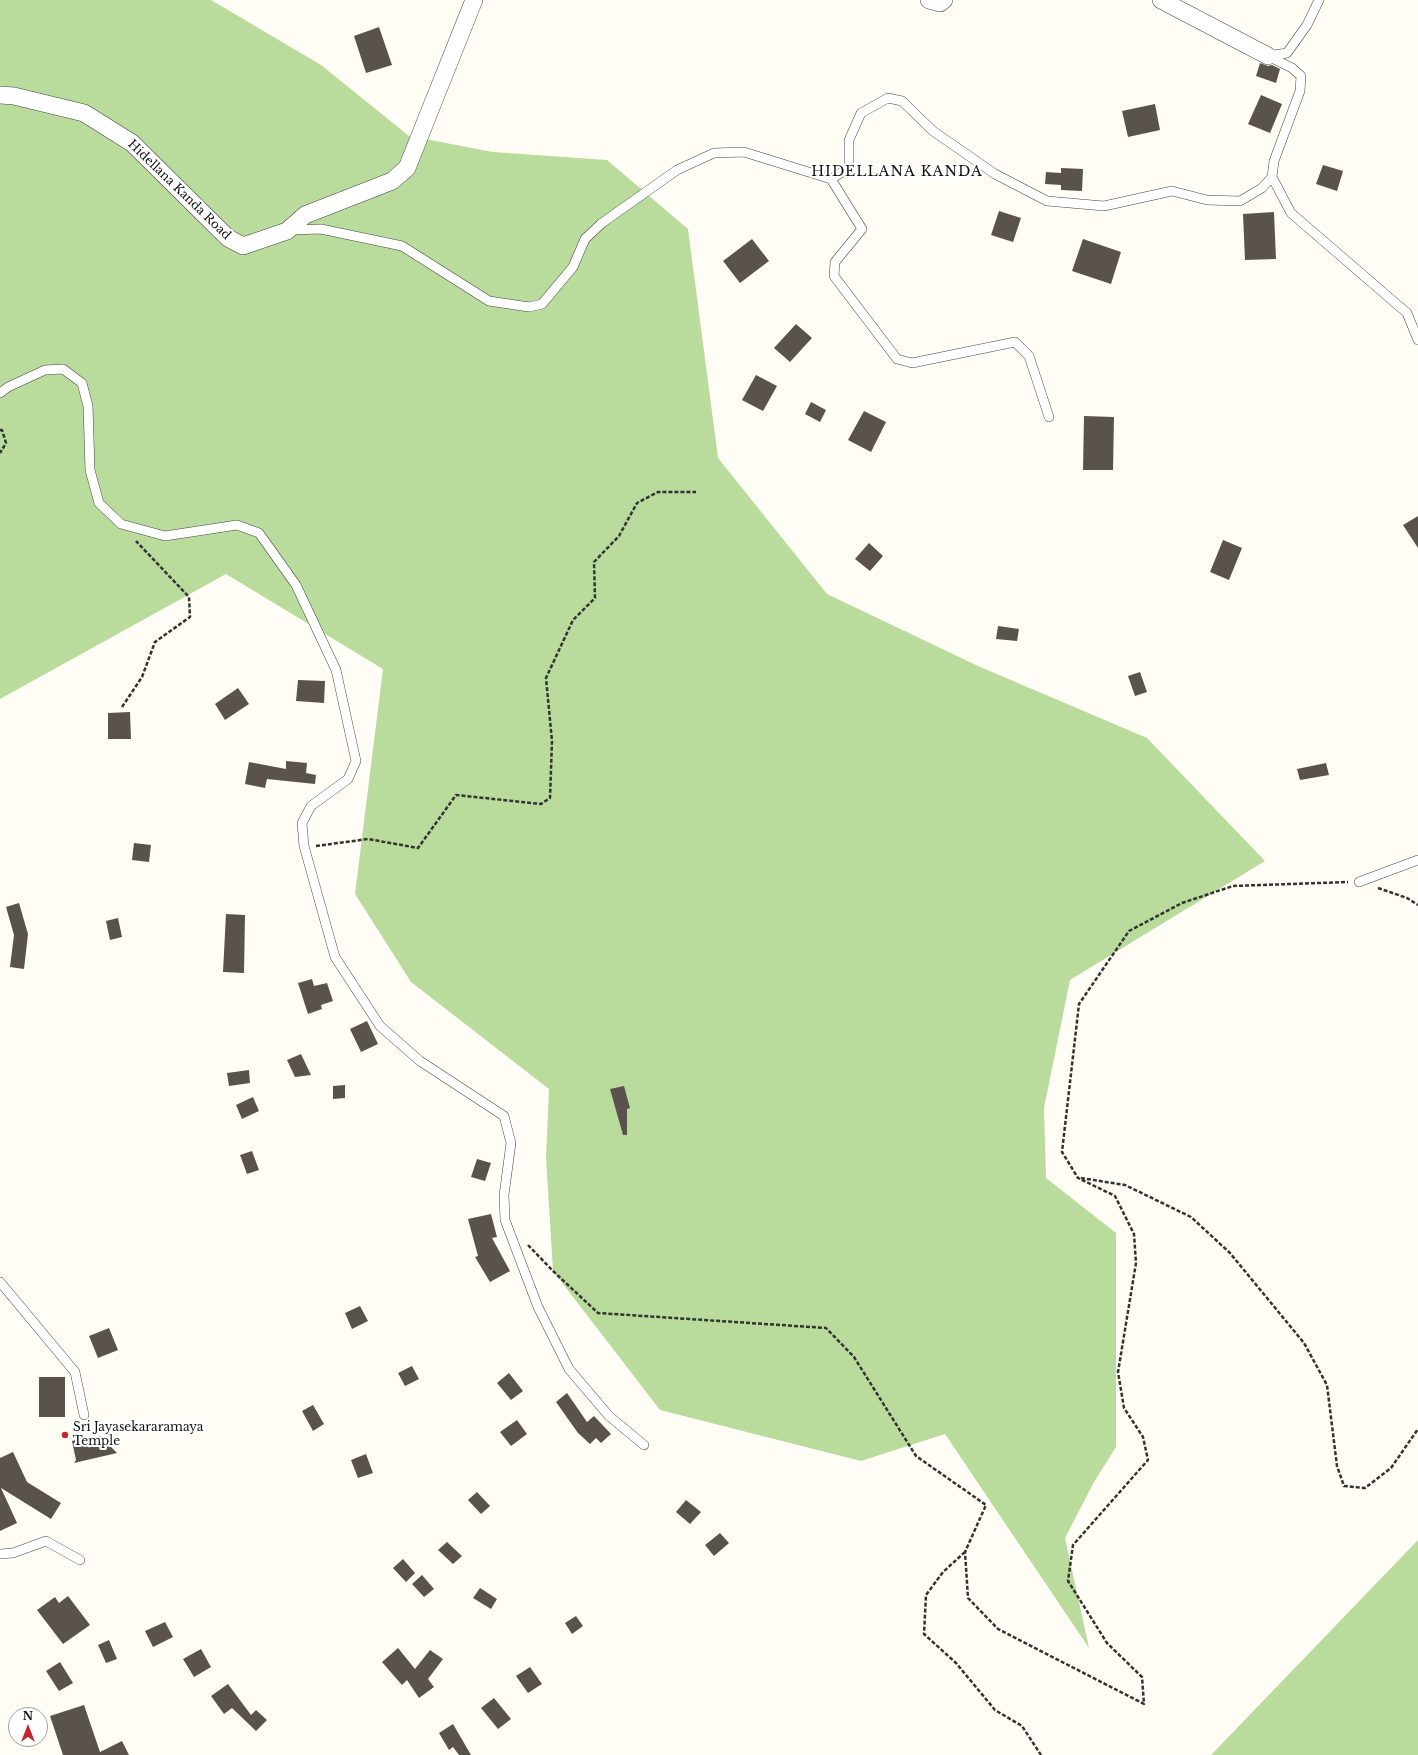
<!DOCTYPE html>
<style>
body{margin:0}
#map{position:relative;width:1418px;height:1755px;overflow:hidden;background:#fffdf5;font-family:"Libre Baskerville",serif}
canvas{display:block}
.north{position:absolute;left:8px;top:1707px;width:40px;height:40px;box-sizing:border-box;background:#fff;border:1px solid #a0a0a0;border-radius:50%;rotate:0deg;font-size:11px;font-weight:700;line-height:16px;text-align:center;color:#111}
.north::after{content:'';display:block;margin:auto;width:14px;height:18px;background:#c4262e;clip-path:polygon(50% 0,100% 100%,50% 72%,0 100%)}
</style>
<div id="map">
<canvas width="1418" height="1755"></canvas>
<div class="north">N</div>
</div>
<script>
const c = document.querySelector('canvas').getContext('2d');
c.lineJoin = 'round';
function paint(path, color) { c.fillStyle = color; c.fill(path, 'evenodd'); }
const shape = rows => new Path2D(rows.map(r => 'M' + r).join(''));
function stroke(path, color, width, dash) { c.strokeStyle = color; c.lineWidth = width; c.lineCap = dash ? 'butt' : 'round'; c.setLineDash(dash || []); c.stroke(path); }
function label(font, color, halo, rows, align = 'center') {
  c.font = font + ' "Libre Baskerville",serif'; c.lineWidth = 4; c.setLineDash([]); c.textBaseline = 'middle'; c.strokeStyle = halo; c.fillStyle = color; for (const [text, x, y, turn = 0] of rows) {
    c.save(); c.translate(x, y); c.rotate((+turn || 0) * Math.PI / 180); c.textAlign = isNaN(turn) ? turn : align; if (halo) c.strokeText(text, 0, 0); c.fillText(text, 0, 0); c.restore();
  }
}
paint(shape([
 [0,0,211,0,321,65,409,136,493,152,607,160,688,229,718,458,827,594,978,666,1147,738,1265,861,1070,980,1044,1108,1046,1178,1116,1233,1116,1447,1094,1482,1065,1538,1089,1648,945,1434,861,1461,660,1410,553,1271,546,1158,549,1089,411,982,355,894,383,669,226,574,0,699],
 [1418,1540,1418,1755,1211,1755]
]), '#b9dc9c');
paint(shape([
 [379,27,392,65,366,73,354,36],
 [1260,63,1268,66,1272,65,1280,69,1276,83,1256,76],
 [1261,95,1282,104,1270,133,1248,124],
 [1155,104,1160,130,1128,137,1122,111],
 [1323,165,1343,171,1337,191,1316,184],
 [1061,168,1083,169,1082,191,1061,190,1061,185,1045,184,1046,172,1061,173],
 [999,211,1021,218,1013,242,991,235],
 [1274,212,1276,259,1245,260,1243,214],
 [752,239,769,261,740,283,723,261],
 [1083,239,1121,252,1111,284,1072,271],
 [796,324,812,338,790,362,774,348],
 [756,375,777,386,763,411,742,400],
 [811,402,826,410,820,422,805,414],
 [864,411,886,422,871,452,848,440],
 [1084,416,1114,417,1113,470,1083,470],
 [1418,516,1418,548,1403,525],
 [1223,540,1242,548,1229,580,1210,572],
 [869,543,883,556,870,571,855,559],
 [998,626,1019,629,1017,641,996,639],
 [1140,672,1147,692,1135,696,1128,676],
 [298,680,325,681,324,703,296,701],
 [238,688,249,704,225,720,215,704],
 [130,712,131,739,108,739,108,713],
 [286,761,307,763,306,773,316,775,315,784,267,779,265,788,245,784,249,762,286,769],
 [1326,763,1329,775,1300,780,1297,769],
 [134,843,151,845,149,862,132,860],
 [19,903,28,934,24,969,10,967,14,935,6,907],
 [226,914,245,915,244,973,223,972],
 [118,918,122,937,110,940,106,921],
 [312,979,314,986,327,983,333,1001,321,1005,322,1009,308,1014,298,983],
 [367,1021,378,1044,361,1052,350,1029],
 [301,1054,311,1075,295,1077,287,1060],
 [249,1070,250,1083,229,1086,227,1073],
 [345,1085,345,1098,333,1099,333,1086],
 [624,1086,630,1108,627,1109,627,1135,623,1135,610,1089],
 [253,1097,259,1111,242,1119,236,1105],
 [252,1151,259,1170,247,1174,240,1155],
 [477,1159,491,1163,485,1181,471,1177],
 [491,1214,497,1237,492,1238,510,1271,490,1282,475,1257,478,1256,468,1219],
 [360,1306,368,1321,352,1329,345,1313],
 [109,1328,118,1350,98,1358,89,1336],
 [412,1366,419,1379,405,1386,398,1373],
 [509,1373,523,1391,511,1400,497,1383],
 [39,1377,65,1377,65,1417,39,1417],
 [567,1393,587,1422,594,1416,611,1434,601,1443,596,1438,590,1444,578,1433,556,1402],
 [313,1405,324,1424,313,1431,302,1411],
 [517,1420,527,1434,511,1446,500,1432],
 [100,1436,117,1453,74,1463,76,1460,72,1441,86,1437,89,1448],
 [13,1452,27,1482,61,1503,51,1519,1,1488,17,1523,0,1531,0,1458],
 [366,1454,373,1473,358,1478,351,1460],
 [477,1492,490,1506,481,1514,468,1500],
 [686,1500,701,1512,690,1524,676,1512],
 [720,1533,729,1543,714,1556,705,1545],
 [447,1542,462,1556,453,1564,438,1550],
 [403,1559,415,1573,406,1582,393,1568],
 [422,1575,434,1589,424,1597,412,1584],
 [480,1588,497,1599,491,1609,473,1598],
 [68,1596,90,1625,63,1644,37,1610,55,1597,59,1603],
 [576,1616,583,1626,572,1634,565,1623],
 [165,1622,173,1637,153,1647,145,1631],
 [109,1640,117,1659,106,1663,98,1645],
 [398,1648,415,1669,430,1650,443,1659,428,1679,434,1687,419,1698,407,1680,402,1685,382,1662],
 [201,1649,211,1667,194,1677,183,1659],
 [60,1662,73,1683,59,1691,46,1671],
 [530,1667,542,1684,528,1693,516,1676],
 [228,1684,251,1715,256,1710,267,1720,256,1731,232,1708,224,1714,211,1696],
 [494,1698,511,1719,498,1729,481,1708],
 [84,1705,100,1752,122,1741,129,1755,63,1755,50,1716],
 [453,1724,471,1755,459,1755,453,1747,449,1750,439,1733]
]), '#5a524d');
const lane = shape([
 [1268,56,1292,68,1301,76,1300,91,1274,161,1272,177,1291,213,1407,313,1418,340],
 [1268,56,1287,53,1307,25,1319,0],
 [831,179,862,229,835,262,834,276,897,359,912,363,1015,342,1029,356,1049,417],
 [290,230,321,229,402,246,489,301,529,307,542,304,573,267,585,239,602,223,677,170,714,153,744,152,831,179,849,168,849,140,861,113,888,98,902,101,933,131,995,174,1047,201,1104,206,1172,191,1207,200,1240,201,1262,188,1272,177],
 [0,393,8,387,45,370,63,369,82,383,88,406,90,470,99,503,121,524,165,536,237,525,259,533,296,585,336,670,356,761,348,779,311,806,302,823,304,846,335,957,380,1026,420,1061,504,1116,511,1143,504,1195,505,1220,538,1307,569,1369,609,1416,644,1445],
 [1359,882,1418,860],
 [0,1282,75,1372,84,1415],
 [0,1554,13,1553,46,1541,80,1560]
]);
const street = shape([
 [929,0,940,3,944,0],
 [1161,0,1268,56],
 [0,95,14,96,84,113,132,143,228,238,243,246,287,231,305,215,392,181,407,168,474,0]
]);
stroke(lane, '#444', 10);
stroke(street, '#444', 18);
stroke(shape([
 [0,430,2,430,6,443,0,453],
 [122,707,142,677,155,642,190,617,189,597,136,541],
 [316,846,368,839,418,848,456,795,541,804,550,798,552,741,546,678,573,620,595,598,594,562,619,536,637,503,658,492,696,492],
 [1378,888,1407,898,1418,905],
 [1081,1178,1125,1185,1191,1217,1230,1253,1304,1343,1327,1385,1337,1466,1344,1486,1365,1488,1391,1468,1418,1429],
 [528,1245,553,1271,598,1313,826,1328,854,1357,916,1456,986,1505,965,1552,968,1598,998,1629,1144,1704,1142,1677,1107,1643,1068,1581,1073,1545,1148,1460,1143,1437,1124,1408,1118,1372,1136,1263,1134,1234,1115,1196,1078,1178,1062,1152,1079,1004,1129,931,1182,903,1233,886,1348,882],
 [965,1552,943,1572,926,1595,924,1634,956,1663,995,1710,1022,1726,1041,1755]
]), '#333', 2.5, [4, 2]);
stroke(lane, '#fff', 9);
stroke(street, '#fff', 17);
for (const [x, y, r, color] of [
 [65,1435,4,"#c4262e"]
]) { const dot = new Path2D(); dot.arc(x, y, r, 0, 2 * Math.PI); c.fillStyle = color; c.fill(dot); stroke(dot, '#fff', 1.5); }
label('12px', '#111', '#fff', [
 ["Hidellana Kanda Road",179,190,44]
]);
label('12px', '#111', '#fff', [
 ["Sri Jayasekararamaya",73,1428],
 ["Temple",73,1442]
], 'left');
c.letterSpacing = '1px';
label('14px', '#111', '#fff', [
 ["HIDELLANA KANDA",897,172]
]);
c.letterSpacing = '0px';
</script>
